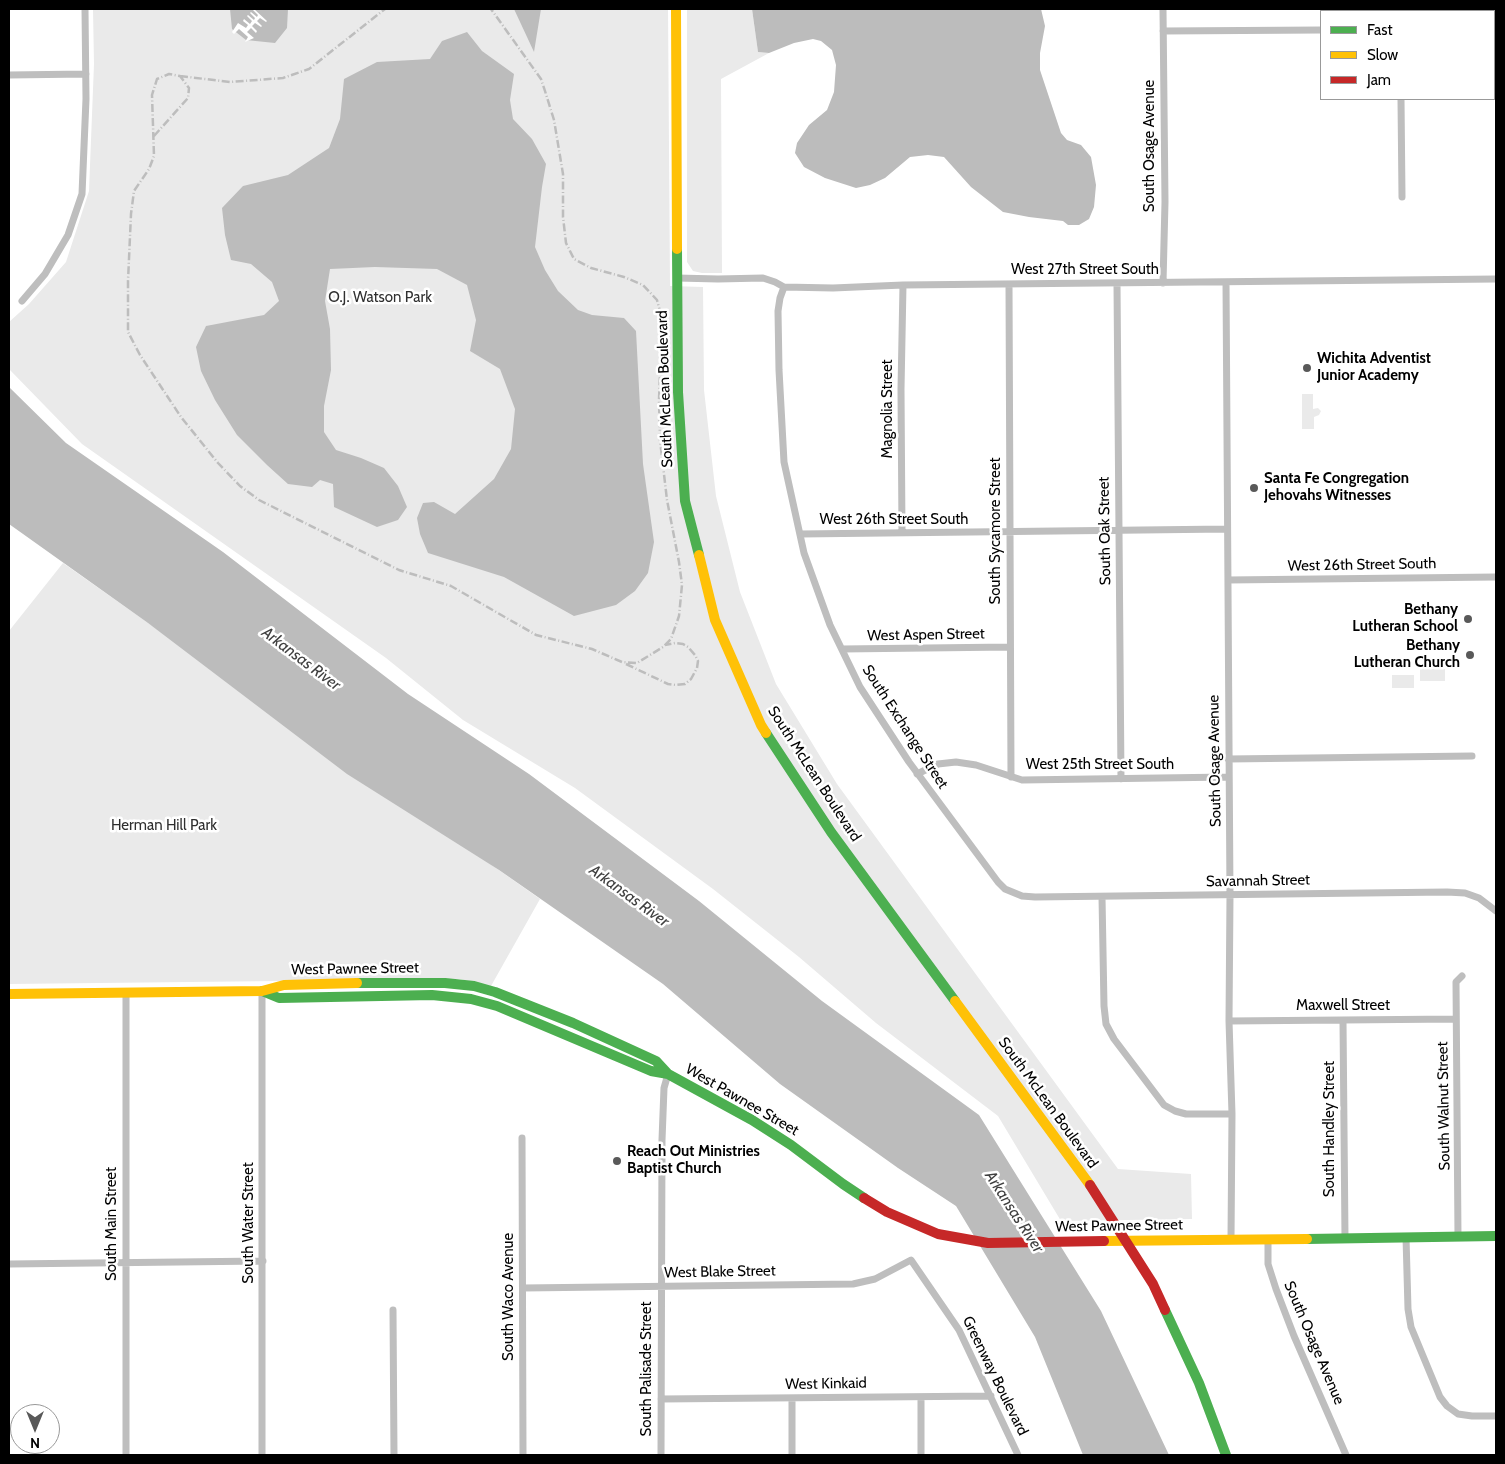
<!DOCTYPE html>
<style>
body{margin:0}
#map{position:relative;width:1505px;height:1464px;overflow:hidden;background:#fff;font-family:Cabin,sans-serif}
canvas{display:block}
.frame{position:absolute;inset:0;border:10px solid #000;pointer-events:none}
.legend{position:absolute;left:1320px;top:10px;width:175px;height:90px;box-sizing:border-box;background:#fff;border:1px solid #999;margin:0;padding:6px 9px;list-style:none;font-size:15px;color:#000}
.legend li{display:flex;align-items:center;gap:10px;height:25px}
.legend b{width:25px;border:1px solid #999}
.north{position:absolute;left:10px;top:1404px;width:50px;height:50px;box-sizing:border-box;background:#fff;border:1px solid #999;border-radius:50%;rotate:180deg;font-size:14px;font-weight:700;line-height:20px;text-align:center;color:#000}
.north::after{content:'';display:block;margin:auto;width:18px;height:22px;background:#595959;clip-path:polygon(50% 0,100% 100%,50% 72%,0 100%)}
</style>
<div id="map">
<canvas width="1505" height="1464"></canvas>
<div class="frame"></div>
<ul class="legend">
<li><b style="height:6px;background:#4caf50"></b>Fast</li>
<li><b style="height:6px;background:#ffc107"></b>Slow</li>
<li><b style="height:6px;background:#c62828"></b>Jam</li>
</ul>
<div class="north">N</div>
</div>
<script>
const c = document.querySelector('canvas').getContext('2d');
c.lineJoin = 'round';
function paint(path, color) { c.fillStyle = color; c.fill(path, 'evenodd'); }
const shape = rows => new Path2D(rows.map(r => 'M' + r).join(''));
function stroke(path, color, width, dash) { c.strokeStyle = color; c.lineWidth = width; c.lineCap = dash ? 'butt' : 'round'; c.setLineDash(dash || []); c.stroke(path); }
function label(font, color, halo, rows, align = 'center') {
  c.font = font + ' Cabin,sans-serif'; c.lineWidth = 5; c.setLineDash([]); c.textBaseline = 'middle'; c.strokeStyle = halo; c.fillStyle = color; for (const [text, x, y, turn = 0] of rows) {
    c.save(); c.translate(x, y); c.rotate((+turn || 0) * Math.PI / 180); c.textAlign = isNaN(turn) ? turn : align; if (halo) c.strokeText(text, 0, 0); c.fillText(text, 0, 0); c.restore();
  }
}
paint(shape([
 [93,9,668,9,670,286,703,287,704,390,716,496,740,592,776,684,837,784,1118,1169,1191,1174,1192,1219,1061,1221,998,1116,876,1023,799,957,713,889,575,788,463,720,386,658,82,444,9,369,9,322,29,304,66,262,89,191,94,64],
 [687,9,752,9,758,52,769,53,721,79,722,273,702,273,693,271,687,262],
 [1302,394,1313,394,1313,409,1318,408,1321,411,1319,415,1314,417,1314,429,1302,429],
 [63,563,540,899,491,986,460,979,9,984,9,631],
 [1420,667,1445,667,1445,681,1420,681],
 [1392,675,1414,675,1414,688,1392,688]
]), '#eaeaea');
paint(shape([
 [230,9,288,9,287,28,275,43,246,40,232,29],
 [514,9,541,9,534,52],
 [752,9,1041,9,1045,26,1040,53,1040,70,1061,133,1067,140,1081,145,1091,157,1096,185,1094,207,1089,219,1079,225,1068,225,1063,221,1029,217,1003,212,971,187,944,157,928,155,910,157,885,178,870,185,856,188,825,178,804,167,795,153,797,143,809,125,827,110,834,92,836,65,832,50,821,41,813,39,794,43,769,53,758,52],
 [467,32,482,51,514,74,510,100,513,119,532,139,546,164,542,187,535,247,545,270,558,291,578,310,592,315,624,318,636,331,643,464,654,542,648,573,635,591,616,605,574,616,504,577,428,553,420,534,417,518,423,503,434,502,455,514,494,479,511,449,515,409,500,369,470,351,476,320,467,285,437,269,375,267,330,269,325,301,330,329,331,370,324,406,324,432,336,450,361,458,384,468,398,486,407,507,398,520,377,527,334,507,333,484,320,480,312,487,288,484,267,465,237,435,215,400,201,371,196,347,206,326,264,315,279,301,272,282,251,264,231,260,225,235,222,208,243,186,288,175,329,148,340,119,344,79,377,62,430,59,442,41],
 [9,387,66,443,223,552,408,694,529,774,699,901,822,1001,979,1115,1101,1311,1169,1455,1083,1455,1035,1337,956,1206,898,1168,780,1084,663,984,499,870,347,774,148,623,9,524]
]), '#bcbcbc');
paint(shape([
 [254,9,267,21,266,22,260,18,257,21,262,26,261,27,255,23,252,26,257,31,256,33,251,28,247,32,254,38,245,42,248,37,239,29,234,34,232,32,238,23,246,28,248,25,243,21,244,19,250,24,252,21,247,16,248,15,254,20,255,18,250,13,251,12,257,17,258,15,253,10]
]), '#fff');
stroke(shape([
 [1163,9,1165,202,1163,283],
 [1401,9,1401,11],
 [1494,29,1496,29],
 [1163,31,1321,30],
 [9,75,86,74],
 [1401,99,1402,197],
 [677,278,718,279,763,278,775,282,784,287,833,288,903,285,1496,279],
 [1226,282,1230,895,1229,1021,1232,1114,1231,1239],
 [1009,284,1011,777],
 [1117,284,1121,779],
 [784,287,780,298,778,311,779,370,784,462,804,553,830,625,860,687,909,762,998,882,1005,889,1022,896,1035,897,1447,892,1465,893,1479,898,1496,911],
 [22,301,45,274,68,235,82,194,86,99,85,9],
 [902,533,901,389,903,285],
 [800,534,1227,529],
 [1228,580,1496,577],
 [842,649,1010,647],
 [1228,759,1472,756],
 [917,774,938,764,956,762,976,765,1022,780,1228,777],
 [1102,897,1104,1006,1106,1024,1114,1039,1164,1105,1175,1111,1186,1114,1232,1114],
 [262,991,262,1455],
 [126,993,126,1455],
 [1343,1020,1345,1238],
 [1229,1021,1456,1019],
 [522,1138,523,1455],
 [1406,1237,1408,1309,1411,1327,1440,1397,1447,1406,1458,1414,1472,1416,1496,1416],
 [1458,1237,1456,982,1462,976],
 [1268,1239,1268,1264,1276,1289,1294,1336,1346,1455],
 [9,1264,263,1261],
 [523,1288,853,1284,875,1279,911,1260,959,1330,1018,1455],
 [393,1310,394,1455],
 [921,1397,921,1455],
 [661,1399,991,1396],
 [661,1455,662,1140,664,1088,668,1074],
 [792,1455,792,1398]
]), '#bebebe', 7);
stroke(shape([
 [677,249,678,392,685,501,699,555],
 [766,733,831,832,955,1001],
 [357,983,445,983,474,986,495,992,573,1023,656,1061,668,1074],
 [262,991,279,998,432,995,471,999,497,1006,651,1071,668,1074,752,1120,791,1145,843,1184,864,1198],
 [1307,1239,1496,1236],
 [1165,1310,1199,1383,1226,1455]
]), '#4caf50', 10);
stroke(shape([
 [676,9,677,249],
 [699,555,715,620,761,725,766,733],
 [9,994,262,991,284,985,357,983],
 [955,1001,1090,1185],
 [1104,1241,1307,1239]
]), '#ffc107', 10);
stroke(shape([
 [1090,1185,1153,1284,1165,1310],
 [864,1198,887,1212,938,1234,988,1243,1104,1241]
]), '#c62828', 10);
stroke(shape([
 [180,76,230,82,283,78,309,69,385,9],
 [154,136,188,98,189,88,180,76,169,74,157,79,152,95,154,156,149,169,134,191,131,214,128,281,128,332,140,355,181,417,218,463,240,486,259,500,399,570,451,586,536,635,592,649,622,662,637,663,663,647,671,639,679,616,682,585,679,562,667,500,660,440,659,400,662,319,657,300,643,285,624,277,591,268,574,259,566,243,563,217,563,174,554,120,545,91,541,79,491,9],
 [626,664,668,684,676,685,685,684,691,679,697,668,698,661,695,655,688,647,683,644,675,643,665,645]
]), '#bdbdbd', 2.5, [8, 2.5, 1, 2.5]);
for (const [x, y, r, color] of [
 [1307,368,5,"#595959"],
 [1254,488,5,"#595959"],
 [1468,619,5,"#595959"],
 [1470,655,5,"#595959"],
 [617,1161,5,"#595959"]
]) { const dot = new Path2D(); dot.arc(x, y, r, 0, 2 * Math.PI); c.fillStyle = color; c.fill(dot); stroke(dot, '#fff', 2); }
label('15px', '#000', '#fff', [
 ["South Osage Avenue",1150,146,-90],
 ["West 27th Street South",1085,270],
 ["South McLean Boulevard",665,389,-92],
 ["Magnolia Street",888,409,-90],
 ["West 26th Street South",894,520],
 ["South Sycamore Street",996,531,-90],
 ["South Oak Street",1105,531,-91],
 ["West 26th Street South",1362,565,-1],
 ["West Aspen Street",926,635,-1],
 ["South Exchange Street",905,727,57],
 ["South Osage Avenue",1215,761,-91],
 ["West 25th Street South",1100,765],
 ["South McLean Boulevard",814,774,57],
 ["Savannah Street",1258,881,-1],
 ["West Pawnee Street",355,969,-1],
 ["Maxwell Street",1343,1006],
 ["West Pawnee Street",742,1100,30],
 ["South McLean Boulevard",1048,1103,54],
 ["South Walnut Street",1444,1106,-91],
 ["South Handley Street",1330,1129,-90],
 ["South Water Street",249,1223,-90],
 ["South Main Street",112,1224,-90],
 ["West Pawnee Street",1119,1226,-1],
 ["West Blake Street",720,1272,-1],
 ["South Waco Avenue",509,1297,-90],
 ["South Osage Avenue",1314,1343,67],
 ["South Palisade Street",647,1369,-90],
 ["Greenway Boulevard",995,1376,64],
 ["West Kinkaid",826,1384,-1]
]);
label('15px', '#2f2f2f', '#fff', [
 ["O.J. Watson Park",380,298],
 ["Herman Hill Park",164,826]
]);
label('bold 15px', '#000', '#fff', [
 ["Wichita Adventist",1317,359],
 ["Junior Academy",1317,376],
 ["Santa Fe Congregation",1264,479],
 ["Jehovahs Witnesses",1264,496],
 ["Bethany",1458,610,"right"],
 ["Lutheran School",1458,627,"right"],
 ["Bethany",1460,646,"right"],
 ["Lutheran Church",1460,663,"right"],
 ["Reach Out Ministries",627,1152],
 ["Baptist Church",627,1169]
], 'left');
label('italic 16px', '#404040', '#fff', [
 ["Arkansas River",301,659,37],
 ["Arkansas River",629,896,36],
 ["Arkansas River",1014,1212,57]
]);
</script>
